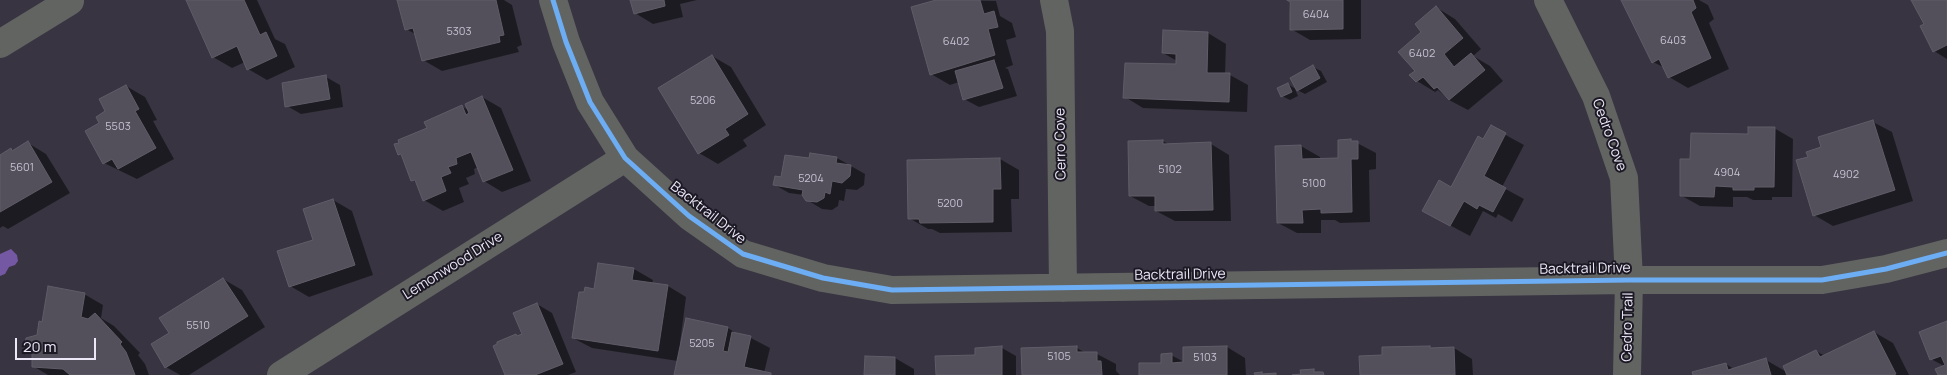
<!DOCTYPE html>
<style>
body{margin:0}
#map{position:relative;width:1947px;height:375px;overflow:hidden;background:#383441;font-family:Manrope,sans-serif}
canvas{display:block}
.scale{position:absolute;left:15px;top:338px;width:81px;height:22px;box-sizing:border-box;border:2px solid #ede8f8;border-top:0;padding-left:6px;font-size:15px;line-height:18px;white-space:nowrap;color:#ede8f8;-webkit-text-stroke:4px #1c1924;paint-order:stroke}
</style>
<div id="map">
<canvas width="1947" height="375"></canvas>
<div class="scale">20 m</div>
</div>
<script>
const c = document.querySelector('canvas').getContext('2d');
c.lineJoin = 'round';
function paint(path, color) { c.fillStyle = color; c.fill(path, 'evenodd'); }
const shape = rows => new Path2D(rows.map(r => 'M' + r).join(''));
function stroke(path, color, width, dash) { c.strokeStyle = color; c.lineWidth = width; c.lineCap = dash ? 'butt' : 'round'; c.setLineDash(dash || []); c.stroke(path); }
function label(font, color, halo, rows, align = 'center') {
  c.font = font + ' Manrope,sans-serif'; c.lineWidth = 4; c.setLineDash([]); c.textBaseline = 'middle'; c.strokeStyle = halo; c.fillStyle = color; for (const [text, x, y, turn = 0] of rows) {
    c.save(); c.translate(x, y); c.rotate((+turn || 0) * Math.PI / 180); c.textAlign = isNaN(turn) ? turn : align; if (halo) c.strokeText(text, 0, 0); c.fillText(text, 0, 0); c.restore();
  }
}
paint(shape([
 [11,249,17,255,18,261,15,265,9,267,5,274,0,276,0,254]
]), '#7458a3');
paint(shape([
 [187,0,257,0,275,39,285,44,295,67,267,80,248,69,245,62,232,68,213,57],
 [399,0,504,0,512,5,522,45,517,47,519,52,442,71,423,60,417,35,406,29],
 [631,0,697,0,680,4,683,17,653,24,635,13],
 [941,0,996,1,1000,16,1012,23,1016,37,1006,40,1013,65,1005,68,1008,69,1017,96,979,107,964,99,959,82,950,85,931,74],
 [1289,0,1361,0,1361,39,1310,40,1291,29],
 [1623,0,1699,0,1708,5,1714,19,1709,23,1729,69,1688,88,1669,77,1665,68,1653,62],
 [1912,0,1947,0,1947,59,1934,51,1922,27,1926,24],
 [1437,8,1455,19,1481,49,1473,56,1490,66,1503,81,1468,110,1449,100,1438,90,1435,92,1417,81,1423,32],
 [1208,33,1226,44,1225,75,1230,75,1248,85,1247,112,1143,108,1125,97,1177,66,1177,61,1163,53],
 [712,56,731,67,766,125,743,140,747,146,718,164,699,153],
 [1313,67,1321,71,1327,82,1305,94,1295,89,1298,96,1290,100,1282,96,1288,84,1297,90],
 [326,77,340,85,343,107,301,114,287,106],
 [126,86,145,97,157,120,153,121,174,159,137,179,104,163,101,123,107,112],
 [482,97,501,108,531,181,502,192,484,181,478,167,474,169,475,174,466,178,469,184,459,188,464,202,443,211,424,200,418,183,412,180,403,156,399,154,428,129,461,106,470,111],
 [1873,122,1892,132,1913,201,1833,226,1814,215,1809,158,1823,148],
 [1491,127,1524,145,1502,187,1524,199,1512,222,1498,214,1496,218,1483,211,1470,236,1442,221,1452,188],
 [1774,128,1793,139,1792,197,1772,197,1772,200,1753,200,1747,197,1733,197,1733,207,1700,206,1682,196,1691,160,1750,135],
 [1163,141,1170,145,1211,144,1229,155,1231,221,1175,221,1156,211,1156,206,1149,206,1130,196],
 [1339,141,1357,143,1376,153,1376,169,1369,170,1370,222,1340,223,1335,220,1321,220,1321,233,1297,233,1278,223,1301,146,1320,157,1320,160,1340,159],
 [28,143,46,154,70,193,8,229,3,226,0,228,0,156,11,149,14,151],
 [811,154,837,158,865,174,864,185,857,190,846,189,844,201,839,200,838,206,832,210,822,209,807,200,804,195,789,193,775,185,810,160],
 [1000,159,1019,170,1019,199,1011,199,1012,232,940,233,932,229,928,229,909,218],
 [333,200,352,211,373,275,309,297,290,286,315,240],
 [599,264,634,269,653,280,652,284,668,286,686,297,680,343,728,328,739,335,751,338,770,348,764,373,772,375,677,375,678,361,592,348,573,338,595,290],
 [223,279,242,290,265,327,189,375,180,375,166,367,170,334],
 [84,294,103,305,101,318,114,326,140,353,138,355,145,364,149,375,48,375,33,366,38,336,44,324],
 [537,304,552,313,576,372,568,375,506,375,516,335,519,337,523,335],
 [1947,323,1947,375,1939,375,1944,366,1931,359],
 [1874,332,1893,343,1909,375,1789,375,1816,351,1825,356],
 [1227,347,1245,358,1246,375,1140,375,1163,364,1171,355,1184,362],
 [1002,348,1016,356,1016,375,937,375,976,356],
 [1077,348,1087,354,1097,354,1116,364,1116,371,1120,375,1023,375,1022,349],
 [1454,348,1472,359,1473,375,1361,375,1383,356],
 [866,358,895,358,914,369,914,375,866,375],
 [1766,360,1785,371,1786,375,1694,375,1726,364,1734,369]
]), '#0007');
const building = shape([
 [186,0,244,0,260,35,266,32,277,56,247,70,237,46,212,58,186,0],
 [397,0,496,0,504,35,499,36,500,42,422,61,413,28,405,30,397,0],
 [630,0,664,0,665,6,634,14,630,0],
 [936,0,980,0,984,14,994,11,998,27,988,29,995,55,930,75,911,7,936,0],
 [1287,0,1343,0,1343,29,1290,30,1290,2,1287,0],
 [1621,0,1693,0,1696,8,1691,12,1711,58,1668,78,1659,59,1652,63,1621,0],
 [1911,0,1947,0,1947,45,1933,52,1920,26,1924,24,1911,0],
 [1436,6,1463,38,1444,54,1454,67,1471,53,1485,70,1449,100,1437,87,1434,89,1423,77,1416,82,1409,75,1415,71,1398,52,1421,32,1415,24,1436,6],
 [1163,30,1208,32,1207,73,1230,73,1229,102,1123,98,1125,63,1176,64,1176,54,1162,53,1163,30],
 [712,55,748,114,725,129,729,135,698,154,658,88,712,55],
 [994,60,1003,88,963,100,955,71,994,60],
 [1313,65,1320,78,1297,91,1290,78,1313,65],
 [326,75,330,99,285,107,282,83,326,75],
 [1288,83,1292,92,1281,97,1277,88,1288,83],
 [126,85,139,109,135,111,156,148,118,169,112,159,103,164,85,131,99,123,96,117,105,111,99,99,126,85],
 [482,96,513,170,483,182,471,152,456,158,457,164,448,167,451,173,441,177,446,191,423,201,415,180,411,181,401,154,398,155,394,144,399,143,398,140,427,128,424,122,462,105,466,115,469,113,465,104,482,96],
 [1873,120,1895,190,1813,216,1796,160,1808,157,1806,152,1821,147,1818,137,1873,120],
 [1491,125,1506,133,1484,176,1506,188,1493,212,1479,205,1477,209,1464,201,1450,226,1422,211,1439,180,1451,187,1478,136,1483,139,1491,125],
 [1748,127,1775,127,1774,187,1754,187,1754,190,1733,190,1733,187,1715,186,1714,197,1680,196,1680,159,1690,159,1691,133,1748,134,1748,127],
 [1351,139,1351,141,1358,141,1358,159,1351,159,1352,212,1321,213,1321,209,1302,210,1303,223,1277,223,1275,146,1301,145,1302,159,1338,158,1338,140,1351,139],
 [1163,140,1163,144,1211,142,1213,210,1155,211,1155,196,1129,196,1128,141,1163,140],
 [28,141,52,182,0,212,0,155,11,148,12,151,28,141],
 [810,153,837,157,836,163,851,165,850,176,842,183,832,181,830,194,825,192,824,198,817,202,806,201,802,195,803,190,773,185,775,176,781,177,785,155,809,158,810,153],
 [1000,158,1001,189,993,189,993,222,920,223,919,219,908,219,907,160,1000,158],
 [333,199,355,265,289,287,277,251,313,240,303,209,333,199],
 [598,263,634,268,632,280,668,285,658,351,572,338,579,292,584,292,585,287,594,289,598,263],
 [223,278,248,316,165,368,151,344,169,333,159,318,223,278],
 [48,286,85,293,81,317,88,319,95,313,122,342,120,344,126,352,135,375,70,375,63,369,32,367,32,354,25,347,26,338,37,335,39,321,42,322,48,286],
 [537,303,563,364,535,375,505,375,493,346,497,344,497,342,516,334,517,336,522,334,513,313,537,303],
 [686,318,728,327,723,351,728,352,732,332,751,336,744,367,771,373,771,375,674,375,686,318],
 [1947,321,1947,375,1938,375,1935,369,1945,365,1941,356,1930,360,1919,332,1947,321],
 [1874,331,1896,374,1893,375,1787,375,1783,366,1816,350,1820,357,1874,331],
 [1002,346,1002,375,936,375,935,356,975,355,975,348,1002,346],
 [1077,346,1077,352,1097,352,1097,361,1101,361,1102,375,1022,375,1021,348,1077,346],
 [1227,346,1227,375,1139,375,1139,363,1161,363,1161,354,1172,353,1172,363,1183,362,1183,347,1227,346],
 [1430,346,1430,348,1454,347,1455,375,1360,375,1359,356,1382,355,1382,347,1430,346],
 [865,356,895,357,895,375,864,375,865,356],
 [1766,358,1771,375,1693,375,1692,372,1726,363,1728,370,1766,358],
 [1314,369,1314,372,1323,372,1324,375,1292,375,1301,374,1300,370,1314,369],
 [1262,372,1262,374,1276,373,1276,375,1255,375,1254,373,1262,372]
]);
paint(building, '#534f5b');
stroke(building, '#605c68', 1);
stroke(shape([
 [553,0,566,42,590,102,625,158,689,216,743,254,823,278,892,290,1629,280,1822,280,1886,269,1947,253],
 [1054,0,1060,31,1063,288],
 [1548,0,1596,96,1624,178,1629,280,1627,375],
 [0,44,70,1],
 [281,375,625,158]
]), '#626462', 28);
stroke(shape([
 [553,0,566,42,590,102,625,158,689,216,743,254,823,278,892,290,1629,280,1822,280,1886,269,1947,253]
]), '#6dadf4', 5);
label('11px', '#c6c2d1', null, [
 ["6404",1316,15],
 ["5303",459,32],
 ["6403",1673,41],
 ["6402",956,42],
 ["6402",1422,54],
 ["5206",703,101],
 ["5503",118,127],
 ["5601",22,168],
 ["5102",1170,170],
 ["4904",1727,173],
 ["4902",1846,175],
 ["5204",811,179],
 ["5100",1314,184],
 ["5200",950,204],
 ["5510",198,326],
 ["5205",702,344],
 ["5105",1059,357],
 ["5103",1205,358]
]);
label('14px', '#ede8f8', '#1c1924', [
 ["Cedro Cove",1609,135,70],
 ["Cerro Cove",1061,144,-91],
 ["Backtrail Drive",708,213,38],
 ["Lemonwood Drive",453,266,-32],
 ["Backtrail Drive",1585,269,-1],
 ["Backtrail Drive",1180,275,-1],
 ["Cedro Trail",1628,327,-89]
]);
</script>
